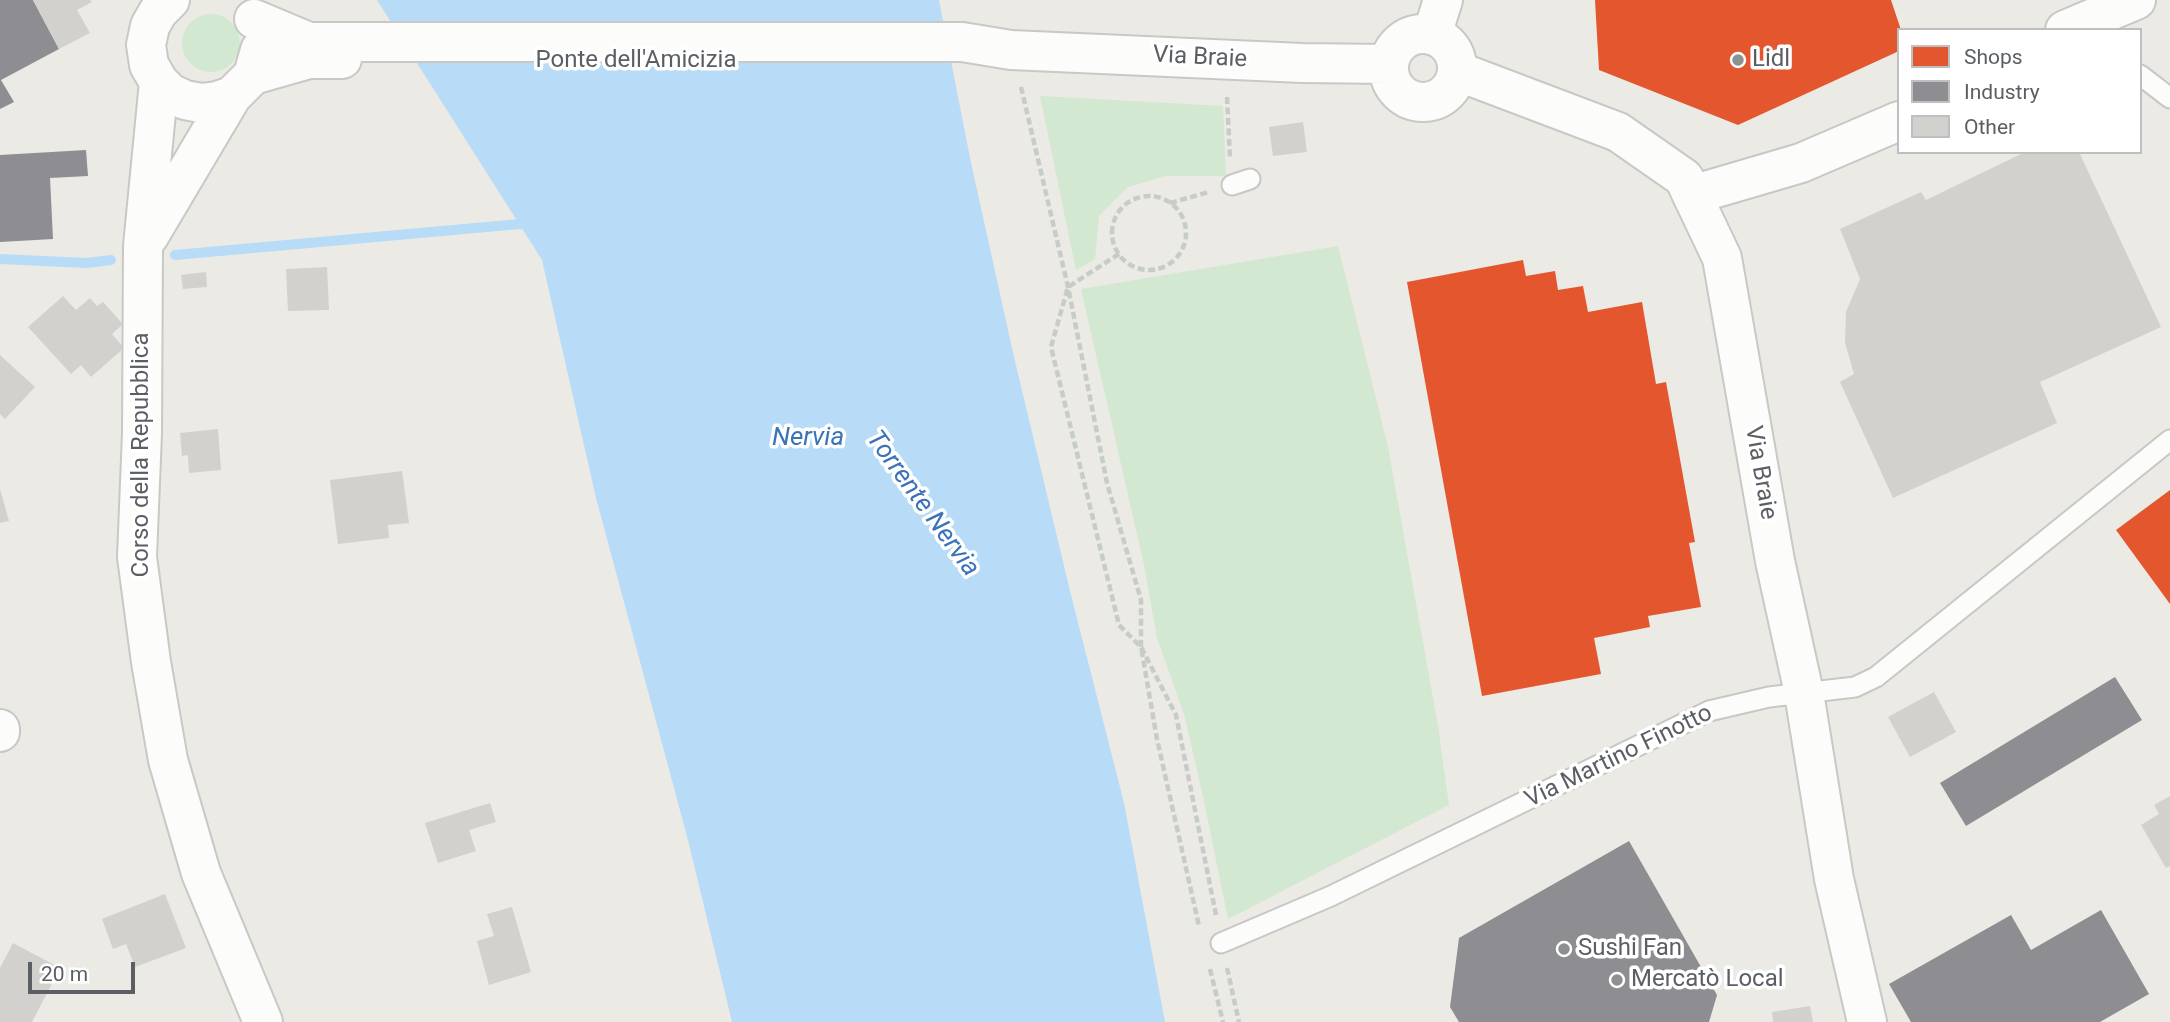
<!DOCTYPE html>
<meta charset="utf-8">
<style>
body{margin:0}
#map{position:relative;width:2170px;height:1022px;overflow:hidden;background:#ebeae5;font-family:Roboto,sans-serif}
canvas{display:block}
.legend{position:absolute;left:1897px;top:28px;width:245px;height:126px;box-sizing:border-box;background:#fff;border:2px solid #bdbfc1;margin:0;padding:9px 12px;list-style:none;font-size:21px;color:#5b5f64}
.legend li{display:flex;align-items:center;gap:14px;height:35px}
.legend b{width:35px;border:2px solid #bdbfc1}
.scale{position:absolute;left:28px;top:962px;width:107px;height:32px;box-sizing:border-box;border:4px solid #5b5f64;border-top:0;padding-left:9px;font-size:21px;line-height:24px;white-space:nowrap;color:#5b5f64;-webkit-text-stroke:5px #fff;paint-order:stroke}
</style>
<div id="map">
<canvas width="2170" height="1022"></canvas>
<ul class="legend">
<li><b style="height:19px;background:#e4572e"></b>Shops</li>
<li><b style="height:19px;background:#8d8d92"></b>Industry</li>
<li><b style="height:19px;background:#d2d1ce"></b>Other</li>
</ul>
<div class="scale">20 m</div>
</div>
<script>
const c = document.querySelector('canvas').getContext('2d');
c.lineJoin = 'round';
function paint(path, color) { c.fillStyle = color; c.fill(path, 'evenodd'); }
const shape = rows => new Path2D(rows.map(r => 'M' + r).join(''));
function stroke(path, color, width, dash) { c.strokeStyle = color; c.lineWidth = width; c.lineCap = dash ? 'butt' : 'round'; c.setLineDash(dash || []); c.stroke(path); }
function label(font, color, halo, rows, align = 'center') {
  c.font = font + ' Roboto,sans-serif'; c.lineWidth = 7; c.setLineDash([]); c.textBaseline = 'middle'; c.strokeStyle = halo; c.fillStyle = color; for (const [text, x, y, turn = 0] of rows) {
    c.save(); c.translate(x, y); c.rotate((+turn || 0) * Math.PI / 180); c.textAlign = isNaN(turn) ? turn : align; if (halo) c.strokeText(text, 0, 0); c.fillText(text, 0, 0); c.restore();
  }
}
paint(shape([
 '182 43a29 29 0 1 1 58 0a29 29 0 1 1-58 0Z',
 [1040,96,1223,106,1226,176,1166,176,1128,187,1099,216,1095,259,1076,270],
 [1338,246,1388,447,1438,726,1449,805,1228,919,1203,796,1184,714,1157,638,1144,565,1081,289]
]), '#d2e8d0');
paint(shape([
 [377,0,939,0,970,158,1014,357,1070,591,1124,803,1165,1022,732,1022,688,840,596,498,542,260]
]), '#b8dbf7');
paint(shape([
 [1595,0,1891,0,1901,30,1899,30,1899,51,1738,125,1599,70],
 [1523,260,1526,276,1555,271,1558,290,1583,286,1588,312,1642,302,1656,384,1666,382,1695,542,1689,543,1701,607,1648,616,1650,627,1594,638,1601,674,1482,696,1407,282],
 [2170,490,2170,604,2116,530]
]), '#e4572e');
paint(shape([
 [0,0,33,0,59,49,1,80,14,102,0,109],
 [86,150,88,176,50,178,53,239,0,242,0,155],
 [2115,677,2142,720,1966,826,1940,783],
 [1629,841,1717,995,1709,1022,1459,1022,1450,1007,1459,938],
 [2101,910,2149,994,2100,1022,1911,1022,1889,984,2011,915,2031,950]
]), '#8d8d92');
stroke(shape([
 [175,255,520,224,531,225],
 [0,259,87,263,111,260]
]), '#b8dbf7', 10);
paint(shape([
 [33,0,90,0,92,2,77,10,90,33,59,49],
 [1303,122,1307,152,1273,156,1269,127],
 [2025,152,2079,152,2161,327,2040,382,2057,423,1893,498,1840,382,1854,374,1845,343,1846,312,1860,279,1840,229,1921,192,1926,200],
 [327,267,329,310,288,311,286,269],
 [206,272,207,287,183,289,181,275],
 [63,296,76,310,90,298,97,306,103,302,123,324,112,334,124,348,91,377,81,365,71,374,28,327],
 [0,355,35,387,5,419,0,414],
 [218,429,221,470,189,473,188,455,182,456,180,433],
 [402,471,409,523,388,525,389,538,338,544,330,480],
 [0,489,9,521,0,523],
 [1934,692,1956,732,1910,757,1888,717],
 [2170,796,2170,866,2166,868,2141,825,2159,814,2154,805],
 [490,803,496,822,469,830,476,851,438,863,425,823],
 [165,894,186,948,135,967,126,944,113,949,102,919],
 [512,907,531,972,489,985,477,941,494,936,487,914],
 [13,943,60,968,32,1022,0,1022,0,968],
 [1810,1006,1813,1022,1773,1022,1772,1012]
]), '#d2d1ce');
const lane = shape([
 [2140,75,2170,98],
 [1232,185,1250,179],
 [1221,943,1331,896,1709,711,1769,697,1855,687,1876,677,2170,440]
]);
const street = shape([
 [2065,30,2136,0],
 [1432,35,1443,0],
 [1692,195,1801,163,1899,121],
 [0,729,0,732]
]);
const secondary = shape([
 [170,0,158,12,150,26,146,45,149,65,159,82,170,93,185,100,201,103,217,101,232,96,253,75,260,50],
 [254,19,309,42,962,42,1011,50,1302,63,1389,64],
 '1389 68a34 34 0 1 1 68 0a34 34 0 1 1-68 0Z',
 [1457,71,1618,132,1684,178,1722,258,1775,561,1804,693,1834,879,1867,1022],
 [253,75,309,59,342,59],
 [159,82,143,246,142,433,137,557,151,662,168,760,201,873,263,1022],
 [149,236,232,96]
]);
stroke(lane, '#c7c7c6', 23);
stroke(street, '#c7c7c6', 42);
stroke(secondary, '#c8c8c7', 42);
stroke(shape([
 [1021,87,1068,287,1107,483,1141,600,1141,647,1157,739,1199,926],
 [1227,97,1230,158],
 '1112 233a37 37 0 1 1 74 0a37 37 0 1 1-74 0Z',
 [1170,203,1209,192],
 [1119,254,1068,287,1051,347,1119,625,1141,647,1176,715,1216,915],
 [1227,968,1239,1022],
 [1210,969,1223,1022]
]), '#c7ccc9', 4.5, [7, 3.5]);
stroke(lane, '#fcfcfb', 19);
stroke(street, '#fcfcfb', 38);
stroke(secondary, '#fcfcfb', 38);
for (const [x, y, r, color] of [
 [1738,60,7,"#8d9091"],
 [1564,949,7,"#8d9091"],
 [1617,980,7,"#8d9091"]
]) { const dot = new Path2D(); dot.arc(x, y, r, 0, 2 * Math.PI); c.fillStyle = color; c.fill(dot); stroke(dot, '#fff', 2.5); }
label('24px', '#5b5f64', '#fff', [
 ["Via Braie",1200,58,3],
 ["Ponte dell'Amicizia",636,61],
 ["Corso della Repubblica",142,455,-90],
 ["Via Braie",1760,473,80],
 ["Via Martino Finotto",1619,757,-26]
]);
label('24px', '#5b5f64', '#fff', [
 ["Lidl",1752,60],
 ["Sushi Fan",1578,949],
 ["Mercatò Local",1631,980]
], 'left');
label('italic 26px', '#3a73b7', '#fff', [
 ["Nervia",808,438],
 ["Torrente Nervia",922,504,54]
]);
</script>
